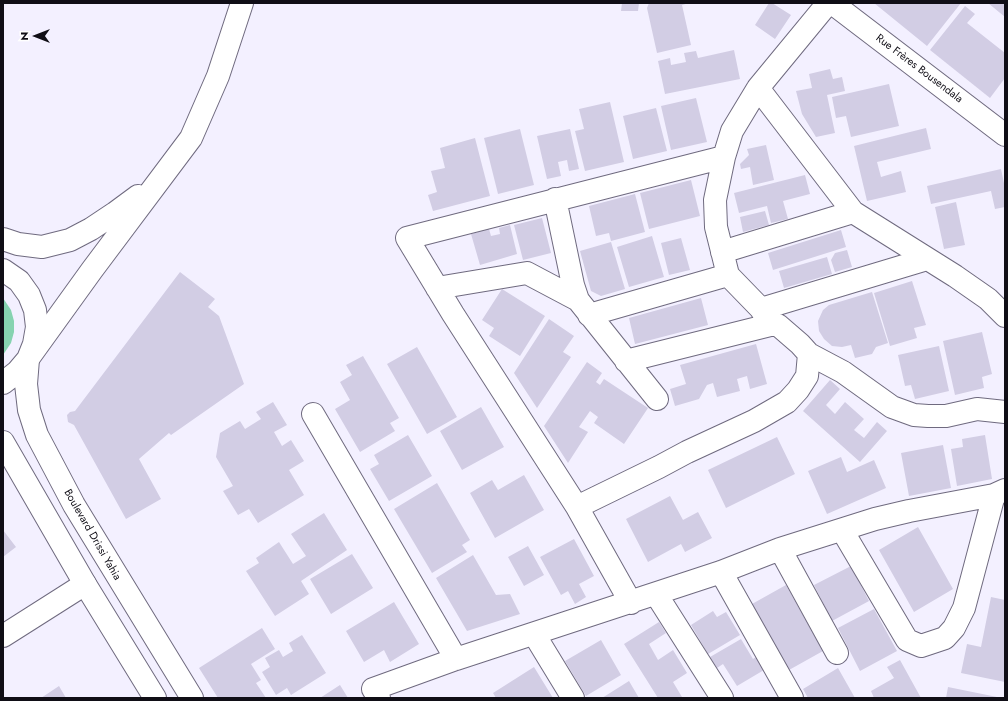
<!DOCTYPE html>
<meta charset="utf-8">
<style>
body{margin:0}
#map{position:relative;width:1008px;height:701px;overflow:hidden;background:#f3f0ff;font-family:Jost,sans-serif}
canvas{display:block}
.frame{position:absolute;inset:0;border:4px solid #100e16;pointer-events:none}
.north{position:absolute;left:16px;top:16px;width:40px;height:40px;-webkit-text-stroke:3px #fff;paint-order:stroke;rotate:270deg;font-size:11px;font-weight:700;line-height:16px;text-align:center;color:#100e16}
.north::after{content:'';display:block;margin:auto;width:14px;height:18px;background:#100e16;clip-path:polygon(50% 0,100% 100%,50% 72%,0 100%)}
</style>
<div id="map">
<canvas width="1008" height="701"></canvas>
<div class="frame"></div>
<div class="north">N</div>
</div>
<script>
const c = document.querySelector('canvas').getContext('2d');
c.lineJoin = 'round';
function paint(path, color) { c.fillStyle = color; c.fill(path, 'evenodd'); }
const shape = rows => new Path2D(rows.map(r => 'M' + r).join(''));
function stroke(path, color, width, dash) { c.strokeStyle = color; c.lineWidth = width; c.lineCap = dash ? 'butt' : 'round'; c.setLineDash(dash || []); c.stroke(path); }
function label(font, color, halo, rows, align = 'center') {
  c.font = font + ' Jost,sans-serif'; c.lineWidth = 3; c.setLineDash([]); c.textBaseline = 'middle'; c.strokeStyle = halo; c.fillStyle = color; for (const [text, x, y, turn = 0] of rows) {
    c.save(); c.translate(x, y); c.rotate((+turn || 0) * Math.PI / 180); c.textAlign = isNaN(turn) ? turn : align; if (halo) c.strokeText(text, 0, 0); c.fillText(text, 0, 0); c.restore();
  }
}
paint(shape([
 [3,298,11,310,14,321,14,332,11,343,3,355]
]), '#86d3b0');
paint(shape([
 [622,3,639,3,638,11,621,11],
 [649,3,689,3,682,5,691,45,657,53,647,8],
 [769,3,772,3,791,15,775,39,755,25],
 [874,3,961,3,927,46],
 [988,3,1005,3,1005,17],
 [965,6,975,14,967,23,1005,53,1005,78,990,98,930,50],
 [734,50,740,79,665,94,658,61,670,58,671,65,686,62,684,53,696,51,698,58],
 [830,69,833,79,842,77,845,91,827,95,835,133,816,137,802,114,796,91,812,88,809,74],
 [889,84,899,126,851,137,846,116,836,118,832,97],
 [696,98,707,142,671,150,661,106],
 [610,102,624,162,585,171,575,131,584,129,579,109],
 [656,108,667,151,633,159,623,116],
 [926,128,931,149,877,162,881,177,901,171,906,192,867,201,854,146],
 [520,129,534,185,498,194,484,138],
 [570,129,579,169,569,171,567,160,558,162,561,176,547,179,537,136],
 [475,138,490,196,433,211,428,195,437,192,431,171,445,168,440,148],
 [766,145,774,180,753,185,750,167,741,169,740,164,749,155,747,149],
 [1001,169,1005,188,1005,207,995,209,991,191,931,204,927,186],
 [805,175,810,194,783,201,788,219,771,223,767,206,739,213,734,193],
 [691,180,700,216,649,229,640,193],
 [635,194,645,232,611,241,609,233,596,236,589,206],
 [956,202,965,245,944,249,935,207],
 [765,211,769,225,743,232,740,217],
 [542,218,551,253,523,260,514,225],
 [510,225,517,254,480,265,471,234,489,229,491,236,500,234,499,228],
 [841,230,846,247,773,270,768,253],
 [652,236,664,277,629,287,617,247],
 [681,238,690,270,669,275,661,243],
 [611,242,625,289,601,296,591,291,580,251],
 [847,250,852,267,835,272,831,260,835,253],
 [827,257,832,274,784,288,779,271],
 [180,272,215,299,208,307,219,316,244,384,171,435,169,433,139,459,161,499,126,519,74,425,68,422,67,415,70,412,75,411],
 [912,281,926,325,914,328,917,338,890,346,874,293],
 [502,289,545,316,520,356,489,336,494,328,482,320],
 [872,292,888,343,876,347,872,354,855,358,851,345,842,347,832,346,824,339,819,331,818,321,823,310,829,305],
 [701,298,708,325,635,344,629,318],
 [549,319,574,336,563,352,571,357,537,408,514,373],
 [982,332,992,374,982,377,984,388,955,395,943,341],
 [756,344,767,384,750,389,747,376,737,379,740,391,717,397,713,383,707,385,699,399,675,406,670,389,686,384,680,365],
 [939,346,949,391,915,399,911,385,905,386,898,355],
 [417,347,457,417,427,434,387,364],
 [363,356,399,418,390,423,395,431,360,452,335,409,350,400,340,382,352,375,346,365],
 [587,362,602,373,596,382,600,385,604,379,648,408,624,444,594,423,598,417,590,411,579,427,588,432,568,463,544,426],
 [830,380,840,389,826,405,835,414,845,402,864,419,854,430,864,438,877,422,887,431,860,462,803,411],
 [273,402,287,425,274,432,282,446,291,440,304,461,289,470,304,495,258,523,249,509,238,515,223,491,233,486,216,457,220,433,240,421,245,429,261,419,256,412],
 [481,407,504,447,462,470,440,431],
 [408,435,432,476,389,501,370,469,379,464,374,455],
 [985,435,992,479,957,486,951,449,963,447,962,439],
 [777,437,795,474,726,508,708,470],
 [943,445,951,488,909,496,901,453],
 [841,457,847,472,874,460,886,488,827,514,808,471],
 [524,475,544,510,495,538,470,493,492,480,498,490],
 [437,483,470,540,462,545,467,552,432,573,394,509],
 [670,496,683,520,698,512,712,538,685,552,681,544,648,562,626,519],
 [324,513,347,550,301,581,309,594,275,616,246,571,259,563,256,558,279,542,293,564,306,556,291,534],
 [918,527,953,589,914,612,879,550],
 [3,530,16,547,3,557],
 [574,539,594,576,579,584,586,597,575,604,568,591,561,595,540,557],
 [528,546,544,575,524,586,508,557],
 [352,554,373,588,331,614,310,579],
 [473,555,496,595,510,594,520,614,467,631,436,578],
 [851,566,869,601,832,621,814,585],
 [786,585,823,651,789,670,752,604],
 [991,597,1005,600,1005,682,961,673,967,644,981,647],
 [394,602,419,644,390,662,384,650,364,662,346,631],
 [874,609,897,651,860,671,838,628],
 [713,611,717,617,726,612,740,635,708,654,691,625],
 [659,622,666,633,649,644,658,660,673,650,687,673,673,682,682,697,680,698,658,698,624,644],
 [262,628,275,649,251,664,261,680,256,683,266,698,218,698,199,668],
 [302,635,326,673,291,695,287,688,276,695,262,672,270,667,265,658,279,650,283,657,293,651,289,643],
 [741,639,753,659,756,657,764,670,737,686,723,664,717,668,710,657],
 [601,640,621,675,586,696,565,661],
 [900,660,921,698,874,698,871,691,894,678,887,667],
 [534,667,553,698,496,698,493,693],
 [838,668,855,698,808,698,803,689],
 [629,681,639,698,602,698],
 [340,685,348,698,320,698],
 [59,686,66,698,41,698],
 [948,687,997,697,997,698,946,698]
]), '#d2cde4');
const minor = shape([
 [828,3,758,88,732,131,724,157,715,200,716,227,728,275,761,309,770,325,778,325,800,344,809,354,843,372,892,407,914,415,928,416,946,416,977,409,1005,412],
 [832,3,1005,135],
 [758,88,853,212,955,276,988,299,1005,316],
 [555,199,573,285,578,300,657,399],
 [3,239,18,244,42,247,70,240,91,229,115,213,138,196],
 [722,252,853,212],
 [437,288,527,273,578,300],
 [761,309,927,259],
 [589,315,728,275],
 [30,356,92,270,191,138,218,76,242,3],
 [626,361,770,325],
 [313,414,456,659],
 [577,507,659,467,687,452,754,421,787,402,798,390,807,376,809,354],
 [842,530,907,640,921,646,945,638,954,628,964,608,994,495],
 [780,549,837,653],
 [721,572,792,698],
 [656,594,722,698],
 [631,603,577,507,453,314,407,238,724,157],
 [534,634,573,698],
 [3,636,85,584],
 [379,698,373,689,456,659,721,572,780,549,875,519,909,511,994,495,1005,490]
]);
const major = shape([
 [3,270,19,281,29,295,35,310,37,327,34,344,28,359,17,372,3,383],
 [28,359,26,384,29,410,37,435,74,505,192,698],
 [3,442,85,584,155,698]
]);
stroke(minor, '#6f6a7f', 24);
stroke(major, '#6f6a7f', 24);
stroke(minor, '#fff', 22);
stroke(major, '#fff', 22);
label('11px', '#100e16', '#fff', [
 ["Rue Frères Bousendala",919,69,37],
 ["Boulevard Drissi Yahia",92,535,60]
]);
</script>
